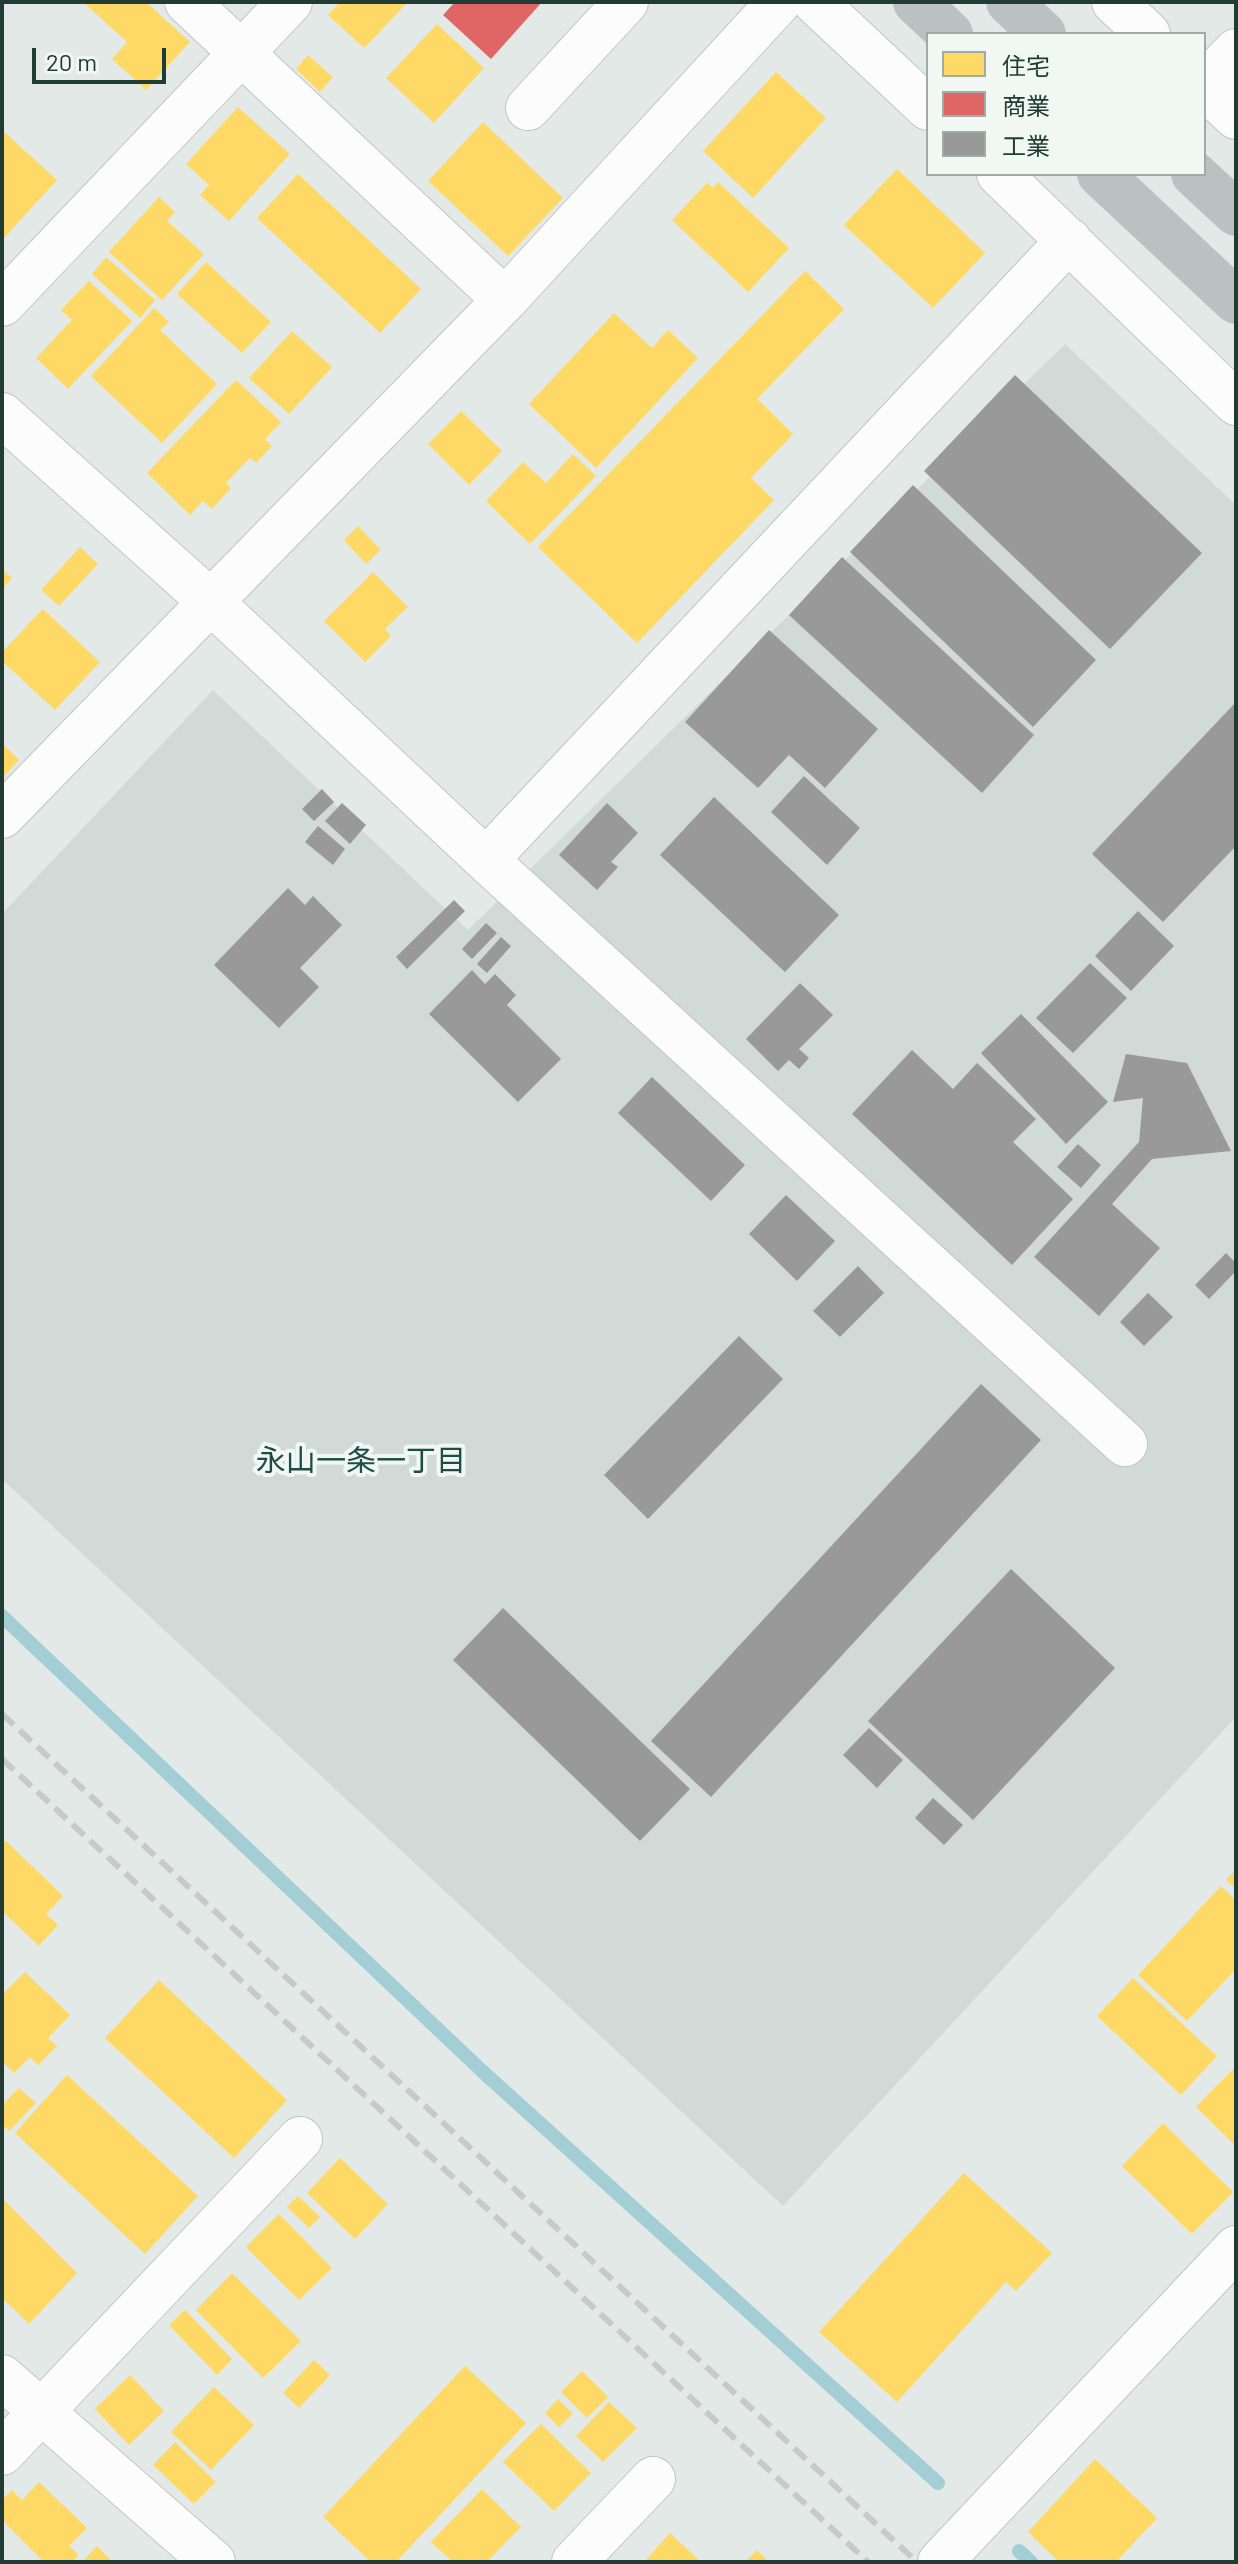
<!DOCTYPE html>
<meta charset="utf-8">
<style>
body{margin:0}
#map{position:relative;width:1238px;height:2564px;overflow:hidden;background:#e3e9e6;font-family:Barlow,"Noto Sans JP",sans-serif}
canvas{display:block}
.frame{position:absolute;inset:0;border:4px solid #213b35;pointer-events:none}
.legend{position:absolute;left:926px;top:32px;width:280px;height:144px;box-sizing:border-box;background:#f1f8f4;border:2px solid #9eaca8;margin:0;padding:10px 14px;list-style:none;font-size:24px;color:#213b35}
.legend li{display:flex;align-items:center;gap:16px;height:40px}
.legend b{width:40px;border:2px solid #9eaca8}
.scale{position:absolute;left:32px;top:48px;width:134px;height:36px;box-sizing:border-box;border:4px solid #213b35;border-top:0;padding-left:10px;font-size:24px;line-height:28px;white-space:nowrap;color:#213b35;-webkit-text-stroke:6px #f1f8f4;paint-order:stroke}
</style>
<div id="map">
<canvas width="1238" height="2564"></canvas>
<div class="frame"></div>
<ul class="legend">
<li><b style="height:22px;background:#ffd966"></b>住宅</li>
<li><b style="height:22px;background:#e06666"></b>商業</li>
<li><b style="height:22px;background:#999"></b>工業</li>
</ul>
<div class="scale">20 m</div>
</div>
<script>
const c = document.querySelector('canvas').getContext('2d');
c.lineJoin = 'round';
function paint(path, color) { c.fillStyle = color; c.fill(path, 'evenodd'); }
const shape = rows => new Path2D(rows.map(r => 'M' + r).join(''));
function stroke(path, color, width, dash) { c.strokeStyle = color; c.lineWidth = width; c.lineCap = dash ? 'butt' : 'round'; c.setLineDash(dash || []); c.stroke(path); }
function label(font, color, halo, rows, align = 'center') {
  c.font = font + ' Barlow,"Noto Sans JP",sans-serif'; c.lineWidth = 8; c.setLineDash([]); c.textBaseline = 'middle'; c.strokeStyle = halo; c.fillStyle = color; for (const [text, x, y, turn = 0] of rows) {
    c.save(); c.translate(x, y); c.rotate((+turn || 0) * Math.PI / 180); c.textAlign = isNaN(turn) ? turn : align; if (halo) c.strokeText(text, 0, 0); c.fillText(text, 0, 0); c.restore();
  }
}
paint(shape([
 [1065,344,1236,505,1236,1717,783,2206,2,1479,2,914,213,690,468,930]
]), '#d1dad6');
paint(shape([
 [83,2,146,2,190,42,146,90,112,59,127,42],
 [340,2,408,2,364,48,328,15],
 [437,24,484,68,434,123,386,78],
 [308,55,333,77,320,92,296,69],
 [776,72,826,118,753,198,703,151],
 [238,107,290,154,229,221,200,195,209,185,186,164],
 [483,122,563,198,508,256,428,181],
 [2,130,57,180,2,240],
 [897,169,985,253,933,308,844,225],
 [298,174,421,289,380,333,257,218],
 [718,182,789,248,748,292,672,220,707,183,713,188],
 [159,197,175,212,167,221,204,254,162,300,109,252],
 [106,257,155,300,140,318,92,274],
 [206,262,271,322,242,353,177,294],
 [805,271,844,309,757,399,793,434,751,478,774,500,637,643,538,547],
 [89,281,132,321,68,389,36,358,72,320,61,310],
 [154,308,169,322,160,330,217,384,162,443,91,376],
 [614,313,652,348,668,330,698,358,596,468,529,404],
 [292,331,332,367,289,414,249,378],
 [236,380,281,422,265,439,272,446,256,463,250,458,226,483,231,488,212,509,203,501,190,515,147,473],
 [461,411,502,451,469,485,428,444],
 [573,454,596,476,530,544,486,501,523,462,546,483],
 [358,526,381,550,366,564,344,540],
 [80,547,98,564,59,606,41,590],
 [2,569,12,578,2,589],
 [373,572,408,607,385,629,391,636,365,662,324,621],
 [43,609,100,662,55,710,2,661,2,652],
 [2,743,19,760,4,776,2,775],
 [6,1841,63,1896,46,1914,58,1925,39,1946,2,1911,2,1844],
 [1236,1869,1236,1889,1226,1880],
 [1221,1886,1236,1900,1236,1969,1187,2021,1138,1975],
 [25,1972,70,2015,48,2038,57,2046,38,2065,30,2057,14,2073,2,2061,2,1995],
 [1133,1978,1217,2056,1181,2095,1097,2016],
 [159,1980,287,2100,234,2158,105,2038],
 [1236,2066,1236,2146,1196,2107],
 [67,2075,198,2196,145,2254,15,2133],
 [19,2088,36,2103,9,2131,2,2124,2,2105],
 [1163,2123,1233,2192,1192,2234,1122,2166],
 [340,2158,388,2204,355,2239,307,2193],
 [964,2173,1052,2253,1016,2291,1006,2282,897,2402,819,2332],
 [298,2196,320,2217,309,2228,287,2207],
 [2,2198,77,2273,29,2324,2,2298],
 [279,2214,332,2268,299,2300,246,2247],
 [232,2273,301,2341,263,2378,196,2310],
 [185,2310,232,2359,217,2375,169,2325],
 [314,2360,330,2375,299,2408,283,2393],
 [465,2366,526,2423,396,2562,371,2562,323,2517],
 [582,2371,608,2397,587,2418,561,2392],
 [130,2375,164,2411,129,2445,95,2409],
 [214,2387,254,2425,211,2470,171,2432],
 [558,2399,573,2414,559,2427,545,2413],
 [609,2402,637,2428,603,2462,576,2436],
 [541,2424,591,2473,554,2511,503,2462],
 [175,2442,216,2482,194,2504,153,2465],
 [1095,2459,1157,2518,1116,2562,1059,2562,1028,2532],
 [39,2482,87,2528,69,2546,79,2555,72,2562,44,2562,2,2520,2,2500,12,2490,22,2500],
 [482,2489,521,2527,487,2562,453,2562,431,2542],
 [670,2533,701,2562,644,2562],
 [97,2546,113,2562,82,2562],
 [757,2550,769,2562,745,2562]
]), '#ffd966');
paint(shape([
 [455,2,542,2,491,59,443,15]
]), '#e06666');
paint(shape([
 [1015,375,1202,553,1110,649,924,471],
 [913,485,1096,660,1033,727,850,552],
 [842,557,1034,735,982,793,789,615],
 [769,630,878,729,825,788,789,755,758,788,685,722],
 [1236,702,1236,846,1163,922,1092,854],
 [804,776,860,828,827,865,771,812],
 [322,789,334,802,314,821,302,809],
 [714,797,839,915,785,972,660,855],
 [342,803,366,825,350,844,325,821],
 [607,803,638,833,611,862,618,867,597,890,559,855],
 [318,826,345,849,333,865,305,842],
 [288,888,305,905,313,896,342,925,300,968,319,987,279,1028,214,965],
 [454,900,465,911,407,969,396,957],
 [1138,911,1174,946,1131,991,1095,956],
 [486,923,497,933,472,959,462,949],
 [501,937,511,946,487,973,477,964],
 [1090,963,1127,998,1073,1053,1036,1018],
 [472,970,485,984,495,974,516,995,507,1005,561,1059,518,1102,429,1014],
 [800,983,833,1015,799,1049,809,1058,799,1069,789,1060,778,1071,746,1039],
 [1021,1014,1108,1102,1066,1144,981,1053],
 [912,1050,953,1089,977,1063,1036,1119,1013,1142,1073,1199,1012,1265,852,1114],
 [1126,1054,1187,1063,1231,1151,1152,1159,1112,1204,1160,1248,1099,1316,1034,1257,1139,1142,1143,1098,1113,1102],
 [652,1077,745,1165,711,1201,618,1113],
 [1078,1144,1101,1165,1081,1188,1057,1167],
 [786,1195,835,1241,797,1281,749,1234],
 [1226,1253,1236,1263,1236,1271,1209,1299,1195,1285],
 [858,1266,884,1293,840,1337,813,1311],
 [1148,1293,1173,1317,1144,1346,1120,1322],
 [739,1336,783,1379,648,1519,604,1475],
 [981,1384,1041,1440,711,1797,651,1741],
 [1011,1569,1115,1668,973,1820,868,1721],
 [503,1608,690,1789,640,1841,453,1660],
 [869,1728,903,1760,877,1788,843,1755],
 [933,1798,963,1825,944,1845,915,1818]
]), '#999');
stroke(shape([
 [2,1616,482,2071,938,2483],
 [1019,2551,1031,2562]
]), '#a4ced6', 14);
const minor = shape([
 [187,2,505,300],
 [815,2,928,108],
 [1114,2,1148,34],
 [1204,84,1236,51],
 [1204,87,1236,117],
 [528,108,626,2],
 [999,174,1236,403],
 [2,304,290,2],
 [2,415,211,602,486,860,1125,1444],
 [2,816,505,300,779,2],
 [486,860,1069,240],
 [2,2377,213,2562],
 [2,2453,300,2139],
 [574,2562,653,2479],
 [940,2562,1236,2248]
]);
const highway = shape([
 [916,2,950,34],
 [1009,2,1043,34],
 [1100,174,1236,301],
 [1194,174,1236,213]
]);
stroke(minor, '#c0c6c3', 46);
stroke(highway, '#bcc5c2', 46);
stroke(minor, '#fbfcfb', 44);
stroke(highway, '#b9c2c0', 44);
stroke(shape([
 [2,1714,917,2562],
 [2,1759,868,2562]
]), '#c7cac9', 6, [16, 8]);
label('30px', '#1e4d43', '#f1f8f4', [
 ["永山一条一丁目",361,1461]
]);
</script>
